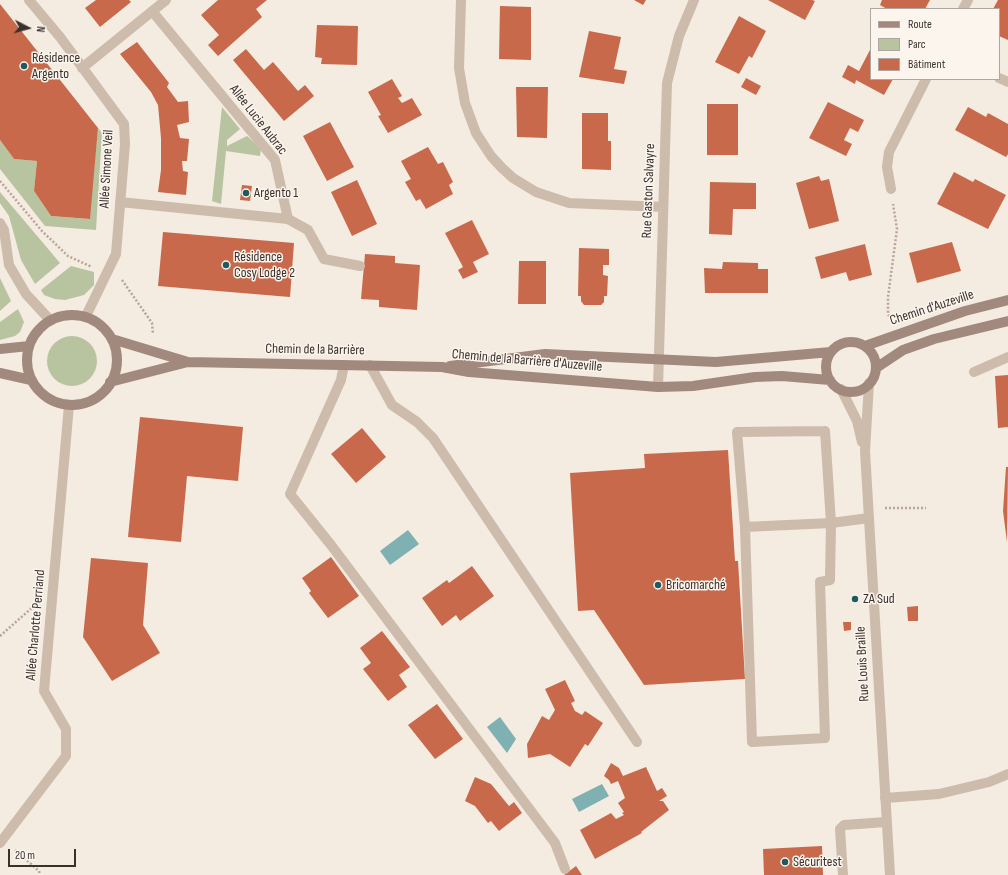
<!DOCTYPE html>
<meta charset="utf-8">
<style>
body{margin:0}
#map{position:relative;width:1008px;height:875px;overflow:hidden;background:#f4ebe1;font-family:"Sofia Sans Condensed",sans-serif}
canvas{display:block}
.legend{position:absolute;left:870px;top:8px;width:130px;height:72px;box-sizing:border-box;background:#fbf5ee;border:1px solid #aea6a0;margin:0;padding:5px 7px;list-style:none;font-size:12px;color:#3b302b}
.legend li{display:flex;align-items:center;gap:8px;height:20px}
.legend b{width:20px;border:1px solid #aea6a0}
.north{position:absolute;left:8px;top:8px;width:40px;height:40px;-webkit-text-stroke:3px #fbf5ee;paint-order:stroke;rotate:96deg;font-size:11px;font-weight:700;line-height:16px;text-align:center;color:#3b302b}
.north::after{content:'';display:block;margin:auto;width:14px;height:18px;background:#3b302b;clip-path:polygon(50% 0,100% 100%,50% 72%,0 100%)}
.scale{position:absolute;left:8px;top:849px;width:68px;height:18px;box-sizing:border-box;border:2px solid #3b302b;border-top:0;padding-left:5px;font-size:12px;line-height:14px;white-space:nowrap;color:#3b302b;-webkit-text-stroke:3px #fbf5ee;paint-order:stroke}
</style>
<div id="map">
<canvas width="1008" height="875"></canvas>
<ul class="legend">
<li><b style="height:5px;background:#a18a7d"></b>Route</li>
<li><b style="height:11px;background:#b8c4a0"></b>Parc</li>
<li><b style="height:11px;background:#c8694b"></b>Bâtiment</li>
</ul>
<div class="north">N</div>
<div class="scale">20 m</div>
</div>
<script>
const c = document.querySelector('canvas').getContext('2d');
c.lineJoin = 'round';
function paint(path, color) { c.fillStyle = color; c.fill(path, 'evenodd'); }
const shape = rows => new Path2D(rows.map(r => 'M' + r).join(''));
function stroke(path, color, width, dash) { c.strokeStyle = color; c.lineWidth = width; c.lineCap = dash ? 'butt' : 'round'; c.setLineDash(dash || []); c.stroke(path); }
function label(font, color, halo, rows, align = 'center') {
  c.font = font + ' "Sofia Sans Condensed",sans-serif'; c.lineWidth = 3; c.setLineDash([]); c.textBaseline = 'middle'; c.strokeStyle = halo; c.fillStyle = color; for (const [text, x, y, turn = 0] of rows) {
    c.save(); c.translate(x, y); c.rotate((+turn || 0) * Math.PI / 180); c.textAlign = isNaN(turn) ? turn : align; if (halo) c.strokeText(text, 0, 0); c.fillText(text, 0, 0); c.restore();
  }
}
paint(shape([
 [222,107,240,129,227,140,227,146,247,136,261,149,260,156,226,151,221,204,212,201],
 [98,128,102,133,96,230,45,226,0,169,0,140,14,159,37,161,34,191,51,216,89,219],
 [0,192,60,263,35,284,21,260,9,216,0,203],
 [71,266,94,272,94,285,84,295,65,300,55,299,44,295,41,290],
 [0,278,11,301,0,311],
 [18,309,24,322,20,332,15,336,0,340,0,322],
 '47 361a25 25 0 1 1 50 0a25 25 0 1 1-50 0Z'
]), '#b8c4a0');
paint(shape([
 [408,530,419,544,390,565,380,551],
 [500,717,516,739,507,753,487,727],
 [602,784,609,796,579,812,572,799]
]), '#7fb0b2');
paint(shape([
 [96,0,129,0,131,2,100,27,85,8],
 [218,0,267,0,256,9,262,17,218,56,208,45,219,35,201,15],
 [634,0,646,0,643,5],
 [768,0,812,0,815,1,805,20],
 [882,0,930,0,925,9,887,9,880,5],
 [998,0,1008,0,1008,40,999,36,999,9,993,9],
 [0,4,98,128,90,219,51,216,34,191,37,161,14,159,0,140],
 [500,6,531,7,531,60,499,59],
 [739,16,766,31,752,58,749,56,739,74,715,62],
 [317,25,358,26,357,65,321,64,322,58,315,57],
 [589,31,621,37,614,69,627,71,624,84,579,77],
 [137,42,169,83,167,87,178,102,188,101,189,122,177,125,180,138,189,139,187,161,182,161,183,171,188,172,186,195,158,192,161,170,161,138,158,105,151,92,120,54],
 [871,48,871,79,893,79,884,95,856,80,855,84,842,77,848,65,859,71],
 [246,49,264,70,273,62,298,91,305,85,314,96,284,121,233,60],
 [746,78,761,86,756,95,741,87],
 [392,79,402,96,398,98,402,103,412,98,422,115,388,133,378,116,381,115,368,92],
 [516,87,548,87,547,138,517,137],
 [828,102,864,120,858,132,850,128,844,140,852,144,846,156,809,138],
 [707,104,738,104,738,155,707,155],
 [968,107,986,117,988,113,1008,124,1008,154,1006,157,955,130],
 [582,113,608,113,608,141,611,141,611,170,582,169],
 [330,122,354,167,327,181,303,136],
 [428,147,438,164,443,162,453,182,449,185,453,194,426,209,420,199,416,201,405,182,411,179,401,161],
 [954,172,973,182,975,179,1006,195,988,229,937,204],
 [819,176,821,181,829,179,839,221,809,229,796,183],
 [357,180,377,224,352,236,331,192],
 [710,182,756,183,756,209,733,209,732,235,709,234],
 [242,185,252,186,250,201,240,200],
 [472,220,489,254,473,262,478,272,463,279,458,270,463,267,445,233],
 [163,232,294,243,290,297,158,286],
 [952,242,961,271,917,283,909,253],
 [865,244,872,275,849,281,846,272,821,279,815,257],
 [579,248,609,249,609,265,603,265,603,275,608,276,607,296,604,296,604,302,601,305,584,305,581,301,581,296,578,296],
 [365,254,395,256,395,263,420,265,417,310,379,307,379,300,361,299],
 [519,261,546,261,546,304,518,304],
 [723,262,758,263,758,269,768,269,768,293,705,293,704,268,722,269],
 [1008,375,1008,427,998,428,995,376],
 [140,417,243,427,238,481,187,476,181,542,128,537],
 [362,428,386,457,356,483,331,454],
 [728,450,735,561,738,561,745,679,644,685,594,610,578,611,570,473,645,468,644,454],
 [1006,467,1008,467,1007,542,1003,511],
 [331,557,359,596,328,618,309,593,311,591,302,578],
 [91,558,148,563,143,625,160,653,112,681,83,637],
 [472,566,494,596,460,621,456,615,442,626,422,598,447,580,449,583],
 [918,606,918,621,908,621,907,607],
 [843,622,851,622,851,630,844,631],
 [382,631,410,667,399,675,407,687,388,701,363,669,371,663,360,648],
 [565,680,575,701,571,703,575,711,582,715,585,711,603,723,588,746,585,744,570,767,550,754,528,758,527,744,542,716,549,720,555,710,545,689],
 [437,704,463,739,435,759,408,725],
 [611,763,619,768,623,776,646,767,657,791,662,788,667,796,659,801,663,801,669,810,641,832,642,833,595,859,580,830,611,813,616,819,624,815,622,813,624,812,618,803,625,798,618,781,611,784,609,780,604,776],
 [475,777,491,784,509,806,514,802,522,813,499,831,491,821,488,823,475,806,465,801],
 [822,846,823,875,764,875,763,849],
 [576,866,582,875,564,875]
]), '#c8694b');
stroke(shape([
 [0,181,42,231,68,256,92,267],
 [122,280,152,323,153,334],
 [891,320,888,314,888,297,897,229,893,204],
 [885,508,926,508],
 [0,636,34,606],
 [15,850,39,871,40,875]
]), '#b9a596', 2.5, [2, 2]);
stroke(shape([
 [288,219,308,230,324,259,360,266],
 [344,365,341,380,290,494,331,545,555,843,565,869],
 [370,365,392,405,417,422,433,438,637,742],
 [974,372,1008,357],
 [825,431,831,523,830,580,820,582,825,738,752,742,745,527,737,432,825,431],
 [745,527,831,523,869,518],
 [885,798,939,794,989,782,1008,774],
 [843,875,840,829,844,825,886,822]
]), '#cdbbac', 10);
stroke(shape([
 [29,0,60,37,124,124,125,144,116,254,86,316],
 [461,0,459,68,465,103,476,133,491,156,502,168,513,178,536,192,569,203,663,207],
 [963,9,968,0],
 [82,68,166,0],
 [999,78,1008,82],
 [891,189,887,167,889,152,926,79],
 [120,202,288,219,275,160,152,11],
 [0,223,4,230,9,265,26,294,50,320],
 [869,383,865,451,890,875],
 [658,387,667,83,679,36,694,0],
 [841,389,857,421,862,442],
 [0,843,66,756,66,729,44,691,69,405]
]), '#cdbbac', 10);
stroke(shape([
 '27 360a45 45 0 1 1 90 0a45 45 0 1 1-90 0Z',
 [112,339,188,362,442,367,469,372,658,387,693,386,755,377,782,376,830,380],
 '826 367a25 25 0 1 1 50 0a25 25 0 1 1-50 0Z',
 [865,346,965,311,1008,300],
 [0,349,29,346],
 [450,366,545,354,716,362,831,352],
 [876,368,903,350,934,339,1008,321],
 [0,373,31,380],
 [110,382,188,362]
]), '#a18a7d', 10);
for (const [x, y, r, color] of [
 [24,66,4,"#1f5a5e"],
 [246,193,4,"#1f5a5e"],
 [226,265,4,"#1f5a5e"],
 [658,585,4,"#1f5a5e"],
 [855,599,4,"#1f5a5e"],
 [785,862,4,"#1f5a5e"]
]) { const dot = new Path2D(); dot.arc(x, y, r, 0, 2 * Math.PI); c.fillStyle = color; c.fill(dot); stroke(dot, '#fbf5ee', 1.5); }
label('14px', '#3b302b', '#fbf5ee', [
 ["Résidence",32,58],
 ["Argento",32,74],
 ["Argento 1",254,193],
 ["Résidence",234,257],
 ["Cosy Lodge 2",234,273],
 ["Bricomarché",666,585],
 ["ZA Sud",863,599],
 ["Sécuritest",793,862]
], 'left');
label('14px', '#3b302b', '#fbf5ee', [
 ["Allée Lucie Aubrac",258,120,52],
 ["Allée Simone Veil",107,169,-87],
 ["Rue Gaston Salvayre",649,191,-88],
 ["Chemin d'Auzeville",932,308,-18],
 ["Chemin de la Barrière",315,350,1],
 ["Chemin de la Barrière d'Auzeville",527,361,5],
 ["Allée Charlotte Perriand",36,625,-85],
 ["Rue Louis Braille",863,664,-93]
]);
</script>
